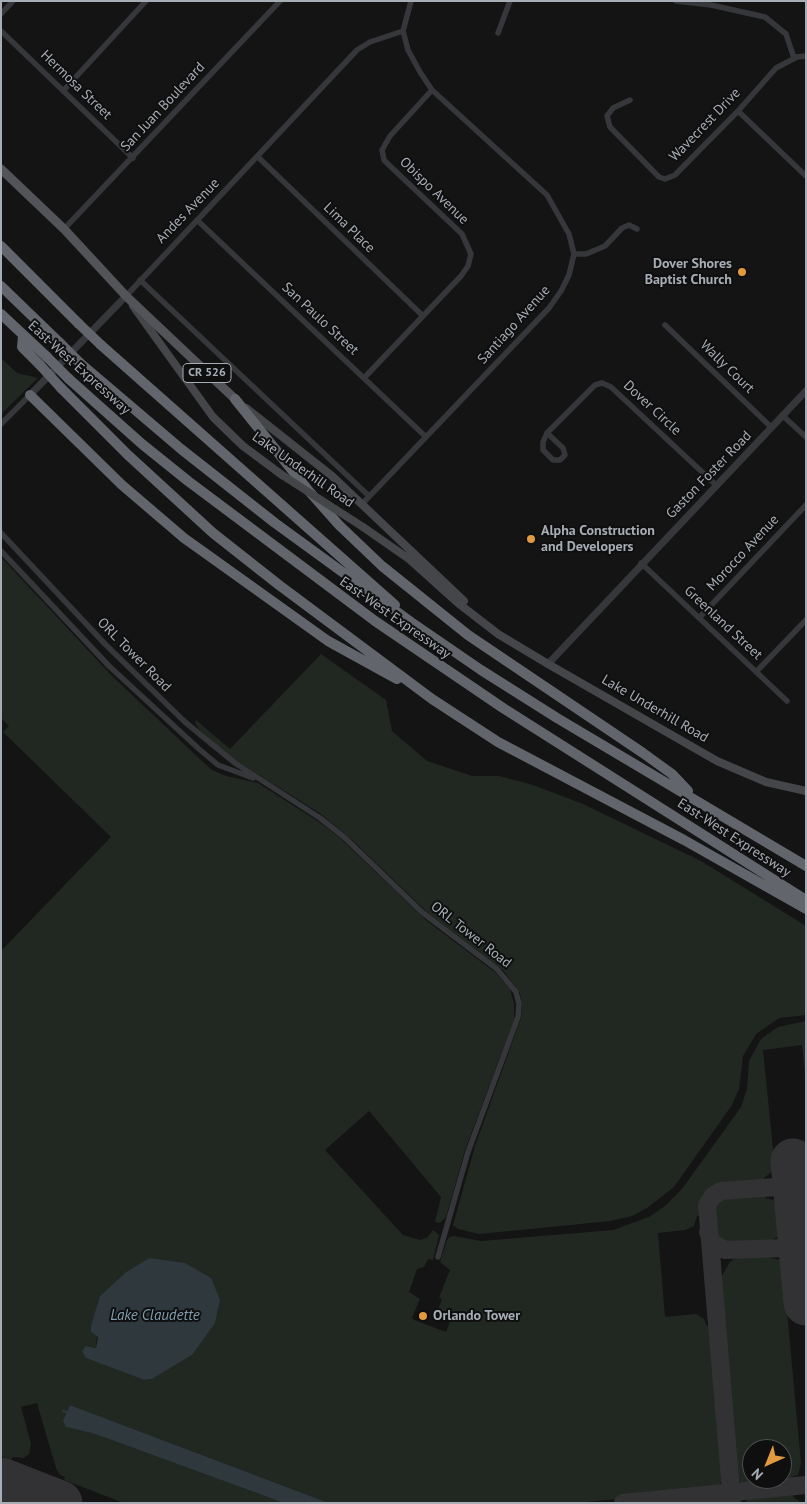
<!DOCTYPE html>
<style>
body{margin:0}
#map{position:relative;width:807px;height:1504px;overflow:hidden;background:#141415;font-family:"PT Sans",sans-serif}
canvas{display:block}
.frame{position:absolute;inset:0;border:2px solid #a7adb5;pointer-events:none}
.north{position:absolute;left:742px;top:1439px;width:50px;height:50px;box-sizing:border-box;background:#0f0f10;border:1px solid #4c4e52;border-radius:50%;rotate:224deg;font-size:14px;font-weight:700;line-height:20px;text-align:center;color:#a7adb5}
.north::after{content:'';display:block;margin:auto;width:18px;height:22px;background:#e19a40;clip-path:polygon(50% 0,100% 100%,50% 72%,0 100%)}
</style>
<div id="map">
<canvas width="807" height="1504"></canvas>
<div class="frame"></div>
<div class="north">N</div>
</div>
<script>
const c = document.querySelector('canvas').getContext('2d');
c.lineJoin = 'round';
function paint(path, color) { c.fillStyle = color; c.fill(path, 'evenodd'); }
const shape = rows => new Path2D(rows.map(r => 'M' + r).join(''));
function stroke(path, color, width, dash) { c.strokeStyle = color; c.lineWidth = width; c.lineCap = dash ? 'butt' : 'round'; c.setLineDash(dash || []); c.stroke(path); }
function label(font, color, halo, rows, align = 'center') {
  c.font = font + ' "PT Sans",sans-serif'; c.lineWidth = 4; c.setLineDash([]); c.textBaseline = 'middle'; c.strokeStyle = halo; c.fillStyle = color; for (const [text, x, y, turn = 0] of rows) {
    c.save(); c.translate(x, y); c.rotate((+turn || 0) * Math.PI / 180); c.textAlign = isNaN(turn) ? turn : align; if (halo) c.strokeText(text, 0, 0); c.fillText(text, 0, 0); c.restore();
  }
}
paint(shape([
 [1,358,17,373,38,378,1,414],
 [1,557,111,675,202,761,212,770,226,776,258,783,319,822,340,838,427,921,496,973,510,989,514,1004,514,1020,465,1150,446,1217,440,1223,435,1222,441,1197,369,1111,325,1150,403,1235,420,1240,428,1237,433,1230,439,1235,433,1260,428,1259,424,1267,417,1269,409,1292,420,1299,412,1318,414,1320,446,1332,452,1316,438,1310,442,1299,439,1298,450,1270,440,1262,447,1240,450,1237,454,1236,481,1241,613,1230,649,1217,665,1206,682,1189,741,1107,747,1089,749,1061,761,1039,778,1027,806,1021,806,1086,802,1045,763,1050,775,1169,764,1178,764,1181,725,1185,713,1189,703,1199,700,1215,697,1216,694,1226,685,1230,658,1233,665,1317,696,1314,704,1319,707,1326,711,1326,724,1470,722,1481,718,1487,710,1490,575,1503,329,1503,70,1405,66,1427,95,1434,284,1503,124,1503,64,1480,65,1477,59,1474,56,1468,37,1403,21,1407,31,1444,29,1454,24,1458,13,1457,11,1460,1,1456,1,951,111,837,3,732,9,726,1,718],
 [149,1258,192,1355,152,1379,144,1380,87,1358,86,1346,96,1348,100,1296,126,1272],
 [321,654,386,700,392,731,427,761,472,776,499,776,533,785,583,804,701,861,806,926,806,1015,779,1018,756,1034,743,1056,739,1089,732,1105,674,1187,647,1208,632,1216,611,1221,479,1234,458,1229,453,1225,475,1146,521,1018,522,1007,520,993,503,970,428,913,350,838,321,814,229,756,199,729,195,723,196,720,230,749],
 [765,1193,766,1198,773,1200,778,1210,779,1236,770,1241,730,1245,718,1241,714,1233,712,1213,717,1200,729,1196],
 [770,1253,771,1258,780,1260,783,1268,801,1463,798,1475,791,1477,792,1482,748,1486,740,1482,735,1473,719,1281,730,1262,737,1257],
 [752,1449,782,1449,782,1479,752,1479],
 [793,1493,794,1498,802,1503,743,1503,752,1497]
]), '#212821');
paint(shape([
 [149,1258,185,1263,211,1278,220,1300,215,1323,192,1355,152,1379,144,1380,86,1358,82,1351,86,1346,96,1348,98,1337,91,1332,91,1326,100,1296,126,1272],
 [70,1405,329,1503,284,1503,95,1434,66,1427,63,1421]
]), '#2e383d');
stroke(shape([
 [63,1411,69,1413]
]), '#2e383d', 2);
stroke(shape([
 [708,1232,712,1243,725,1250,785,1248,796,1255,803,1267],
 [57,1502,59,1503],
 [623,1503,806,1485],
 [732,1503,707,1205,713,1196,721,1191,776,1187,785,1190,792,1196,798,1213]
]), '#323235', 18);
stroke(shape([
 [793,1161,806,1303],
 [1,1480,60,1503]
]), '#323235', 45);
stroke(shape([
 [676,1,711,5,765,17,786,34,794,58],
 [1,14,13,1],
 [1,31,133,158],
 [498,33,510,1],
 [63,91,146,1],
 [630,100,613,108,607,116,610,127,659,177,665,179,675,175,738,111,776,68,797,57,806,56],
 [738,111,806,176],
 [258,157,423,316],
 [197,220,426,437],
 [64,229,280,1],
 [574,254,586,254,605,246,622,228,629,225,637,229],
 [140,280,369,496],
 [126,296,357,50,370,42,403,31],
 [665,325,771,427],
 [364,378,461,276,468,266,471,254,462,234,389,165,384,160,382,150,390,136,432,90],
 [782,415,806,437],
 [1,424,30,395],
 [547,433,563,448,565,455,560,460,553,460,543,450,543,442,547,433,595,385,602,383,611,387,716,485],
 [362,504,549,308,561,291,569,275,574,254,569,234,547,195,432,90,420,72,408,50,403,31,411,1],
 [1,533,105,644,185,722,235,763,320,818,344,837,423,913,497,969,516,992,519,1004,518,1017,468,1152,438,1257],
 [1,551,109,666,199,749,218,765,253,778],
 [641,563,787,701],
 [699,618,806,505],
 [756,672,806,620]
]), '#35373a', 5.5);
stroke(shape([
 [30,395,126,296],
 [548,664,806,391]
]), '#35373a', 7);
stroke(shape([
 [133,306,213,417,243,446,282,475],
 [246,408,332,476,464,601],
 [363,527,409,559,458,603,498,634,548,664,717,761,766,782,806,791]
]), '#44464a', 8);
stroke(shape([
 [1,169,64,229,126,296,235,399]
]), '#525459', 9);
stroke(shape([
 [1,246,79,324],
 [1,286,60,343],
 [1,314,47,357],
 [23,336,22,347,40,365],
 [101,345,395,605],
 [80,363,181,449,275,523,411,622,481,670,557,718,806,866],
 [69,379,142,444,188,481,375,621,503,708,806,900],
 [61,388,128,455,213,533,279,585,432,699,498,742,684,840,806,909],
 [30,395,122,485,184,538,328,641,397,679],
 [235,399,308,490,339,525,382,566,468,635,643,753,672,774,688,791]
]), '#62656b', 10);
stroke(shape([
 [282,475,363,527]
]), '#44464a', 8);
stroke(shape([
 [79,324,101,345],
 [60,343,80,363],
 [47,357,69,379],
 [40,365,61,388]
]), '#62656b', 10);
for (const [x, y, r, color] of [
 [742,272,5,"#e19a40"],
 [531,539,5,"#e19a40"],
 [423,1316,5,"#e19a40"]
]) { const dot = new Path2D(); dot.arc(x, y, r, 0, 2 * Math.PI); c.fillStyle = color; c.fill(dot); stroke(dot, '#0f0f10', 2); }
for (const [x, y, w] of [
 [207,373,48]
]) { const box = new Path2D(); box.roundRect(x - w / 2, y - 9.5, w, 19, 4); c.fillStyle = '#0f0f10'; c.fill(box); stroke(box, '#a7adb5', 1); }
label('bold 12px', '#a7adb5', null, [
 ["CR 526",207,373]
]);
label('14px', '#a7adb5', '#0f0f10', [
 ["Hermosa Street",76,85,44],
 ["San Juan Boulevard",163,107,-47],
 ["Wavecrest Drive",705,125,-46],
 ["Obispo Avenue",434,191,44],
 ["Andes Avenue",188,211,-46],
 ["Lima Place",349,228,44],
 ["San Paulo Street",320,319,43],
 ["Santiago Avenue",514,325,-48],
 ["Wally Court",727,367,44],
 ["East-West Expressway",79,368,42],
 ["Dover Circle",652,408,43],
 ["Lake Underhill Road",303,470,35],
 ["Gaston Foster Road",709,475,-46],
 ["Morocco Avenue",743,553,-47],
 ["East-West Expressway",395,618,35],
 ["Greenland Street",723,623,43],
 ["ORL Tower Road",134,655,45],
 ["Lake Underhill Road",655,709,30],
 ["East-West Expressway",734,838,33],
 ["ORL Tower Road",471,935,38]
]);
label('bold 14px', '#a7adb5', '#0f0f10', [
 ["Dover Shores",732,264,"right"],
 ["Baptist Church",732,280,"right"],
 ["Alpha Construction",541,531],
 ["and Developers",541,547],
 ["Orlando Tower",433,1316]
], 'left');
label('italic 15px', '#819dad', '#0f0f10', [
 ["Lake Claudette",155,1316]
]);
</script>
